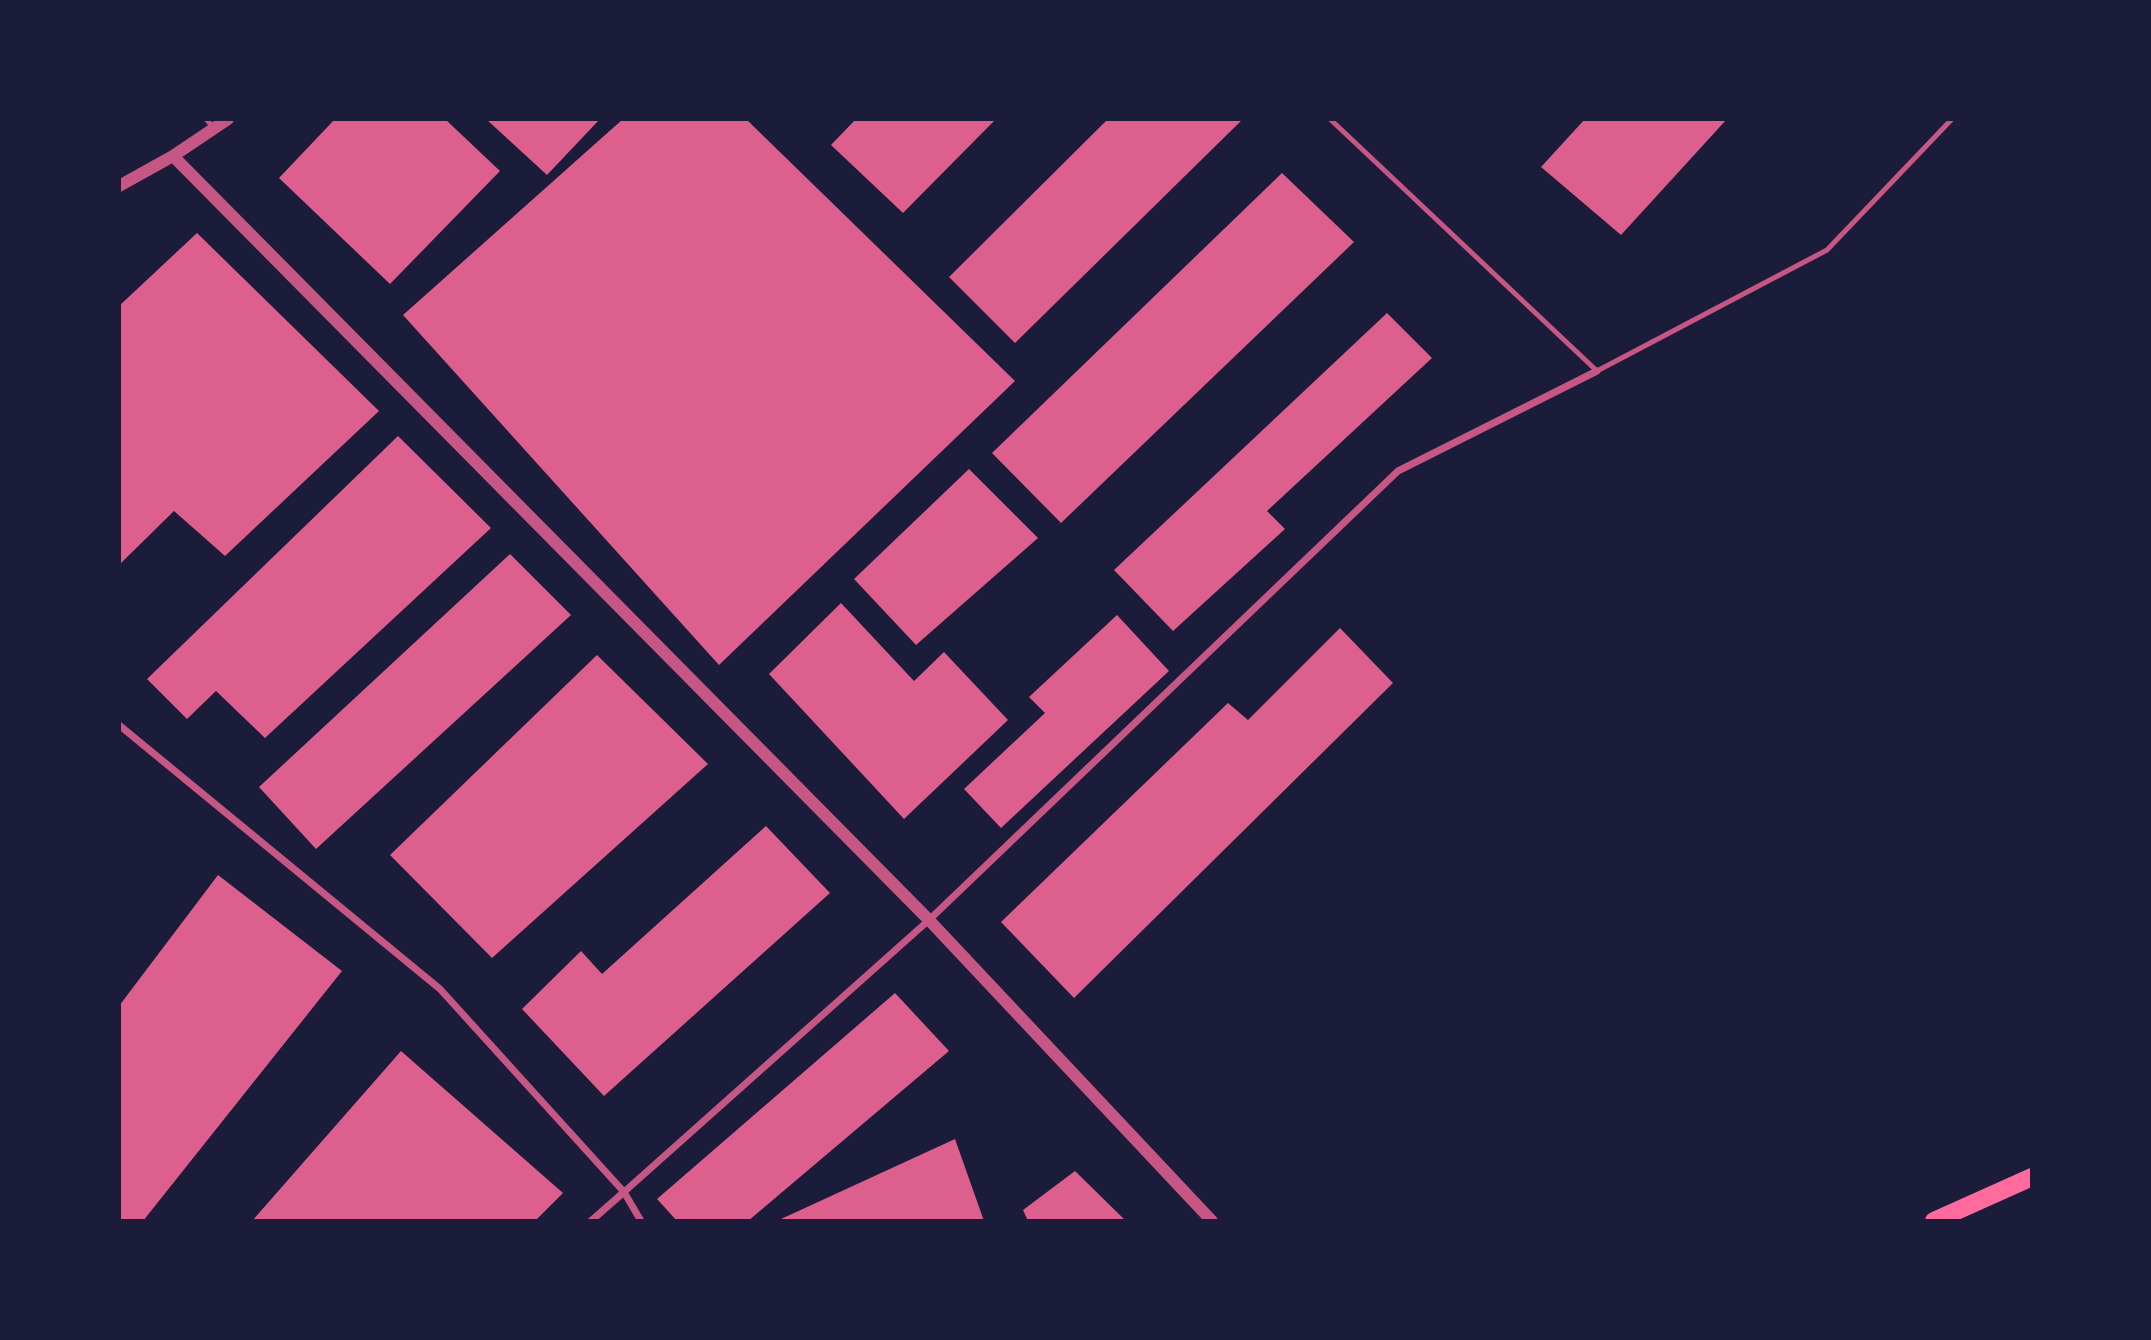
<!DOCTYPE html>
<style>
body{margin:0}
#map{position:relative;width:2151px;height:1340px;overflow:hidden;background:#1b1b3a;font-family:"DM Sans",sans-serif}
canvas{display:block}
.frame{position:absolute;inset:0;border:121px solid #1b1b3a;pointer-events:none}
</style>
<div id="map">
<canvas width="2151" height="1340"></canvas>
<div class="frame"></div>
</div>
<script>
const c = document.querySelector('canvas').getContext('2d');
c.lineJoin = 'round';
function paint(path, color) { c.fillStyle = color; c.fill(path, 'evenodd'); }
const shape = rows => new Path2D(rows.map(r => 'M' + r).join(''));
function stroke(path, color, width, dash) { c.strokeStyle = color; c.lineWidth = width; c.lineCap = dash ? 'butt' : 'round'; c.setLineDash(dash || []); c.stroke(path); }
paint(shape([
 [335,119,445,119,500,171,390,284,279,178],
 [486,119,600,119,547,175],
 [623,119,746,119,1015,381,719,665,403,315],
 [856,119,996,119,903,213,831,145],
 [1108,119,1243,119,1015,343,949,277],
 [1585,119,1727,119,1621,235,1541,167],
 [1282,173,1354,242,1061,523,992,453],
 [197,233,379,411,225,556,174,511,119,565,119,306],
 [1387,313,1432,358,1267,511,1285,529,1173,631,1114,570],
 [398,436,491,528,265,738,216,691,187,719,147,679],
 [969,469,1038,538,916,645,854,579],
 [510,554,571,615,316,849,259,787],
 [841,603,914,681,944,652,1008,720,904,819,769,674],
 [1117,615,1169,671,1001,828,964,789,1045,713,1029,697],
 [1340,628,1393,683,1074,998,1001,922,1228,703,1248,720],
 [597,655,708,764,492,958,390,855],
 [766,826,830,893,604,1096,522,1009,581,951,602,974],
 [218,875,342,971,143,1221,119,1221,119,1006],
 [895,993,949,1051,748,1221,677,1221,657,1199],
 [401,1051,563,1193,535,1221,252,1221],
 [955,1139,984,1221,782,1221,781,1219],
 [1075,1171,1126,1221,1028,1221,1023,1210]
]), '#dd5f8e');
stroke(shape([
 [206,119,215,129],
 [1330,119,1597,371,1827,250,1952,119]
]), '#c65784', 5);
stroke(shape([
 [119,725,440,989,624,1192,591,1221],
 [641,1221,624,1192,929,920,1398,471,1597,371]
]), '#c65784', 7);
stroke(shape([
 [173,156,929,920,1212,1221],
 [119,186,173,156,228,119]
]), '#c65784', 12);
stroke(shape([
 [1934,1221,2032,1177]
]), '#ff6b9d', 18);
</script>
